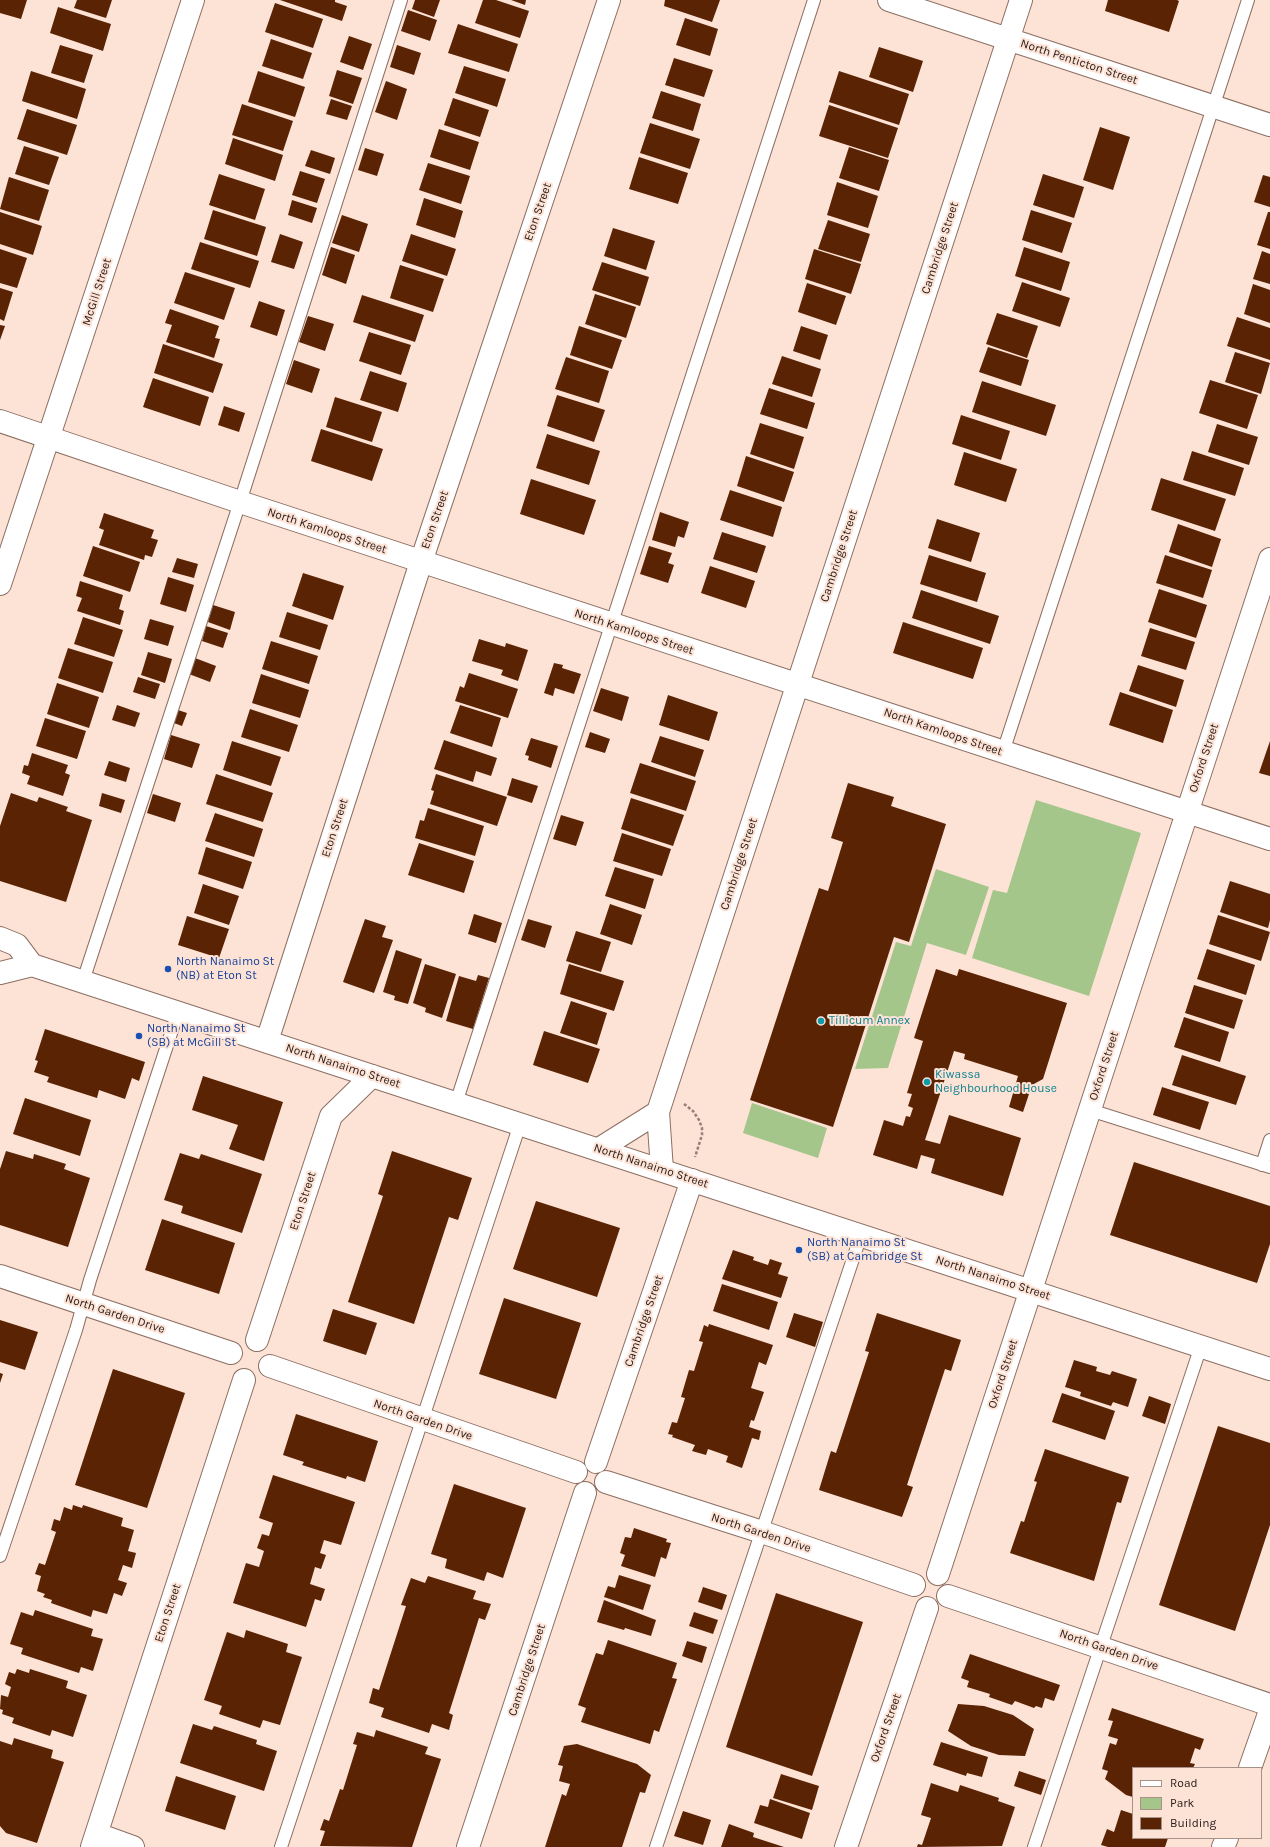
<!DOCTYPE html>
<style>
body{margin:0}
#map{position:relative;width:1270px;height:1847px;overflow:hidden;background:#fde2d6;font-family:Karla,sans-serif}
canvas{display:block}
.legend{position:absolute;left:1132px;top:1767px;width:130px;height:72px;box-sizing:border-box;background:#fde2d6;border:1px solid #a79289;margin:0;padding:5px 7px;list-style:none;font-size:12px;color:#261a15}
.legend li{display:flex;align-items:center;gap:8px;height:20px}
.legend b{width:20px;border:1px solid #a79289}
</style>
<div id="map">
<canvas width="1270" height="1847"></canvas>
<ul class="legend">
<li><b style="height:5px;background:#fff"></b>Road</li>
<li><b style="height:11px;background:#a5c68a"></b>Park</li>
<li><b style="height:11px;background:#5a2303"></b>Building</li>
</ul>
</div>
<script>
const c = document.querySelector('canvas').getContext('2d');
c.lineJoin = 'round';
function paint(path, color) { c.fillStyle = color; c.fill(path, 'evenodd'); }
const shape = rows => new Path2D(rows.map(r => 'M' + r).join(''));
function stroke(path, color, width, dash) { c.strokeStyle = color; c.lineWidth = width; c.lineCap = dash ? 'butt' : 'round'; c.setLineDash(dash || []); c.stroke(path); }
function label(font, color, halo, rows, align = 'center') {
  c.font = font + ' Karla,sans-serif'; c.lineWidth = 4; c.setLineDash([]); c.textBaseline = 'middle'; c.strokeStyle = halo; c.fillStyle = color; for (const [text, x, y, turn = 0] of rows) {
    c.save(); c.translate(x, y); c.rotate((+turn || 0) * Math.PI / 180); c.textAlign = isNaN(turn) ? turn : align; if (halo) c.strokeText(text, 0, 0); c.fillText(text, 0, 0); c.restore();
  }
}
paint(shape([
 [1036,800,1141,833,1089,996,972,958,993,890,1007,893],
 [936,869,989,887,966,955,927,943,888,1068,855,1069,896,942,911,946],
 [752,1103,827,1128,818,1158,743,1133]
]), '#a5c68a');
paint(shape([
 [0,0,27,0,21,19,0,13],
 [77,0,112,0,106,18,74,8],
 [280,0,335,0,335,2,347,6,342,21],
 [415,0,440,0,434,17,412,9],
 [483,0,496,0,529,11,520,38,475,23],
 [511,0,526,0,525,5],
 [665,0,720,0,712,22,664,6],
 [1108,0,1177,0,1179,1,1169,32,1105,11],
 [275,3,323,19,313,48,265,32],
 [58,7,111,24,103,51,50,33],
 [408,10,437,20,430,41,401,31],
 [685,18,718,29,710,56,676,45],
 [458,24,518,44,509,72,448,53],
 [349,36,372,44,363,70,340,62],
 [271,39,312,53,303,79,262,66],
 [60,45,93,55,84,83,51,73],
 [397,45,421,53,414,75,390,67],
 [879,47,923,61,913,92,869,77],
 [674,58,713,70,704,97,665,85],
 [464,66,506,79,497,107,455,93],
 [337,70,362,78,353,104,329,96],
 [31,71,86,89,77,119,22,101],
 [258,71,305,87,295,117,248,102],
 [839,71,909,94,899,125,829,102],
 [386,81,407,89,397,120,375,112],
 [661,91,701,104,693,131,652,118],
 [453,98,489,110,480,137,444,125],
 [331,99,352,106,347,120,326,114],
 [242,104,293,121,283,151,232,135],
 [829,105,898,128,888,158,819,136],
 [27,109,77,125,67,155,17,139],
 [650,123,700,139,690,169,640,153],
 [1100,127,1130,137,1113,190,1083,180],
 [439,129,479,142,470,170,430,157],
 [233,138,283,155,275,181,225,164],
 [24,146,59,157,49,185,15,174],
 [849,147,889,160,879,191,839,178],
 [365,148,384,154,377,176,358,170],
 [311,150,335,158,330,174,305,166],
 [639,157,688,173,678,204,629,189],
 [428,163,470,176,461,204,419,190],
 [300,171,325,179,317,203,292,195],
 [219,174,265,189,255,220,209,205],
 [1043,174,1084,187,1074,218,1033,205],
 [1263,175,1270,177,1270,207,1254,202],
 [9,177,49,190,39,221,0,209],
 [837,182,878,196,868,228,827,215],
 [424,198,463,211,455,238,416,225],
 [292,200,317,208,312,223,288,215],
 [213,210,266,227,257,256,204,239],
 [1031,210,1072,223,1062,253,1022,240],
 [0,212,42,226,33,255,0,244],
 [1268,212,1270,212,1270,249,1257,245],
 [342,215,368,224,359,252,332,243],
 [828,220,870,234,861,262,818,249],
 [613,228,655,241,646,270,604,256],
 [280,234,303,242,294,269,271,262],
 [411,234,456,249,447,276,402,261],
 [200,242,259,261,250,288,191,269],
 [331,247,355,255,346,284,322,275],
 [1024,247,1070,262,1061,291,1015,276],
 [0,249,27,258,17,288,0,283],
 [814,249,861,264,851,294,805,279],
 [1262,251,1270,254,1270,284,1253,279],
 [602,262,649,277,640,306,592,290],
 [400,265,444,279,433,312,390,298],
 [185,272,235,288,224,320,174,303],
 [1022,282,1070,298,1060,327,1012,311],
 [807,283,846,296,836,325,798,312],
 [1253,284,1270,290,1270,323,1244,314],
 [0,288,13,292,4,321,0,319],
 [595,294,636,307,626,338,585,324],
 [362,295,424,315,415,342,353,322],
 [259,301,285,310,277,336,250,327],
 [170,309,219,326,215,338,220,339,214,358,166,342,172,325,165,323],
 [997,313,1038,326,1027,358,986,344],
 [308,316,334,324,325,351,299,342],
 [1237,317,1270,328,1270,360,1227,346],
 [0,325,5,326,0,340],
 [579,326,622,340,612,369,570,355],
 [801,326,828,335,820,360,793,351],
 [369,332,411,345,401,375,359,361],
 [163,344,223,364,213,393,154,373],
 [988,347,1029,360,1021,386,979,372],
 [1235,352,1270,363,1261,394,1225,382],
 [782,356,821,369,812,397,772,384],
 [566,357,609,371,599,403,555,389],
 [294,360,320,369,312,393,286,384],
 [370,371,407,383,398,412,360,400],
 [153,378,209,397,200,426,143,407],
 [1210,380,1258,395,1247,429,1199,413],
 [982,381,1056,405,1046,436,972,412],
 [769,388,815,403,807,429,760,414],
 [557,395,605,410,594,442,547,426],
 [335,397,382,412,372,442,326,427],
 [224,406,245,413,239,432,218,425],
 [961,415,1010,431,1001,460,952,444],
 [760,423,804,437,794,469,750,454],
 [1217,424,1258,437,1249,465,1208,452],
 [321,429,383,449,372,481,311,461],
 [547,434,600,451,589,485,536,468],
 [1192,451,1244,468,1235,496,1183,480],
 [964,452,1017,469,1006,502,954,485],
 [746,456,794,472,784,502,737,486],
 [1161,478,1226,499,1215,531,1151,510],
 [531,479,596,500,584,535,520,514],
 [730,490,782,507,773,537,720,520],
 [660,512,689,522,684,538,678,536,675,547,652,540],
 [104,513,154,530,151,538,158,540,152,557,145,555,144,560,99,545,104,530,99,528],
 [937,519,980,533,971,562,928,548],
 [1178,524,1221,539,1212,567,1169,552],
 [722,532,766,546,757,573,713,559],
 [93,546,140,562,130,592,83,576],
 [649,546,672,553,668,563,674,565,668,583,640,574],
 [929,555,986,573,977,602,920,584],
 [1165,555,1212,570,1203,598,1156,583],
 [177,558,198,564,194,578,172,572],
 [710,566,755,581,746,608,701,593],
 [303,573,344,586,333,620,292,606],
 [168,577,194,585,186,612,160,604],
 [80,581,123,595,119,609,124,611,120,625,77,611,82,598,76,596],
 [1159,589,1207,605,1196,638,1148,622],
 [921,590,999,616,990,644,912,618],
 [213,605,235,612,230,630,208,622],
 [287,612,328,625,320,650,279,637],
 [83,617,123,630,114,657,74,644],
 [150,619,174,626,168,646,144,639],
 [903,622,983,648,973,679,893,653],
 [206,626,228,633,223,648,202,641],
 [1150,628,1195,642,1186,670,1141,656],
 [479,639,505,647,506,643,528,650,518,681,501,675,503,670,472,661],
 [271,641,318,656,309,684,262,669],
 [68,648,113,662,103,693,58,678],
 [148,652,172,659,165,683,141,675],
 [195,658,216,666,210,682,189,674],
 [554,663,563,665,562,668,581,674,574,694,555,688,553,696,544,693],
 [1138,665,1184,680,1176,707,1129,691],
 [469,673,518,689,508,718,455,701,460,686,464,688],
 [261,674,309,690,300,718,252,703],
 [138,677,160,684,155,699,133,692],
 [57,683,99,697,89,728,47,714],
 [601,688,629,697,622,721,593,711],
 [1120,692,1173,710,1163,743,1109,725],
 [668,695,718,712,709,741,659,725],
 [117,705,140,713,135,727,112,720],
 [460,705,501,718,492,747,450,733],
 [250,709,298,725,289,752,241,737],
 [178,710,187,713,182,726,174,723],
 [45,718,86,731,77,759,36,746],
 [590,732,610,739,605,753,585,747],
 [171,735,200,744,192,768,164,759],
 [660,736,704,750,695,777,651,762],
 [531,738,558,746,551,768,528,760,529,756,525,755],
 [444,740,497,758,491,776,476,771,473,782,434,769],
 [232,741,281,757,271,786,223,770],
 [1270,741,1270,776,1259,773],
 [32,753,68,765,65,773,70,775,63,796,27,784,30,776,22,773,24,765,28,766],
 [109,761,130,768,126,782,104,775],
 [640,763,696,781,686,811,630,793],
 [216,774,273,793,263,822,206,804],
 [436,774,507,797,497,826,430,804,434,791,431,790],
 [512,778,538,786,532,803,507,795],
 [848,783,894,797,891,806,946,824,909,942,894,937,833,1127,750,1100,819,888,828,891,843,842,831,838],
 [11,793,37,802,39,797,68,807,66,811,92,820,66,902,0,881,0,826],
 [102,793,125,800,121,813,99,806],
 [153,794,181,803,175,822,147,813],
 [631,798,684,815,673,846,621,829],
 [428,808,484,826,475,856,415,838,420,820,424,821],
 [215,813,263,829,254,857,205,841],
 [561,815,584,822,576,846,553,839],
 [622,833,671,849,662,876,613,861],
 [419,843,474,861,464,893,408,875],
 [206,847,252,862,243,889,198,874],
 [615,867,654,879,645,909,605,896],
 [1230,881,1270,894,1270,920,1268,928,1220,912],
 [203,884,239,896,229,925,194,913],
 [610,904,642,915,632,945,600,934],
 [474,914,502,923,496,943,468,934],
 [1218,915,1270,932,1261,961,1209,944],
 [187,916,229,929,219,958,178,945],
 [365,919,386,926,382,937,393,940,374,993,343,982],
 [528,919,552,926,545,948,521,940],
 [576,931,611,942,601,972,566,961],
 [1207,949,1255,965,1246,995,1197,979],
 [396,950,422,959,408,1004,394,1000,395,996,383,992],
 [425,964,456,974,442,1018,425,1012,426,1008,413,1003],
 [569,964,624,981,614,1011,560,994],
 [936,969,957,976,959,969,1067,1003,1043,1079,1032,1085,1023,1112,1009,1107,1018,1076,964,1059,965,1054,954,1051,925,1140,940,1144,949,1115,1021,1138,1003,1196,931,1173,935,1159,921,1155,917,1169,873,1155,884,1120,903,1126,906,1116,910,1117,913,1108,908,1106,912,1094,907,1093,923,1041,914,1038],
 [478,975,489,978,473,1029,446,1021,459,976,476,981],
 [1194,985,1243,1000,1234,1029,1185,1013],
 [571,1001,607,1013,597,1045,560,1033],
 [1184,1017,1229,1032,1220,1062,1174,1047],
 [45,1029,145,1062,139,1081,132,1078,125,1099,99,1090,97,1098,47,1082,49,1077,34,1072,38,1061,35,1060],
 [544,1031,600,1049,588,1083,533,1065],
 [1182,1055,1246,1076,1236,1105,1172,1085],
 [203,1076,283,1102,264,1161,229,1149,238,1125,192,1110],
 [1162,1087,1209,1102,1200,1130,1153,1115],
 [25,1098,91,1120,80,1156,13,1134],
 [6,1151,33,1159,34,1154,66,1164,64,1169,90,1178,68,1247,0,1225,0,1169],
 [392,1151,472,1178,458,1220,449,1217,414,1324,348,1302,383,1196,378,1194],
 [180,1153,199,1159,201,1154,262,1174,242,1233,181,1213,183,1206,164,1200],
 [1134,1162,1270,1206,1270,1244,1257,1283,1110,1235],
 [536,1201,620,1228,597,1297,513,1269],
 [162,1219,235,1243,219,1294,145,1270],
 [733,1250,754,1257,753,1260,768,1265,770,1259,782,1263,778,1274,788,1277,781,1298,722,1279],
 [722,1284,778,1302,769,1330,713,1311],
 [504,1298,581,1323,556,1399,479,1374],
 [333,1309,377,1323,366,1355,323,1341],
 [794,1313,823,1322,815,1347,786,1337],
 [877,1313,961,1340,951,1371,945,1369,907,1485,913,1487,902,1517,819,1490,831,1451,836,1453,869,1352,865,1351],
 [0,1320,38,1332,25,1370,0,1362],
 [709,1324,773,1345,766,1365,759,1362,751,1388,764,1392,754,1421,751,1420,749,1427,761,1431,759,1440,752,1438,742,1468,726,1462,728,1456,708,1449,706,1455,692,1451,695,1445,672,1437,673,1435,668,1434,672,1422,677,1423,685,1398,681,1397,689,1370,694,1371,703,1342,699,1341,704,1325,708,1327],
 [1074,1360,1097,1367,1096,1371,1110,1375,1112,1371,1137,1379,1128,1407,1113,1402,1111,1406,1080,1396,1081,1392,1065,1387],
 [113,1369,185,1393,147,1508,75,1485],
 [0,1373,3,1374,0,1383],
 [1062,1393,1115,1411,1105,1440,1052,1422],
 [1149,1396,1171,1404,1165,1424,1142,1416],
 [296,1414,378,1441,365,1482,347,1476,346,1479,302,1465,304,1462,283,1455],
 [1218,1426,1270,1443,1270,1525,1235,1631,1159,1605],
 [1045,1449,1129,1477,1121,1503,1117,1502,1094,1581,1010,1553,1021,1521,1024,1522,1037,1482,1034,1481],
 [273,1475,355,1502,341,1545,324,1540,320,1553,326,1555,321,1569,315,1567,310,1584,325,1589,321,1601,315,1599,306,1627,233,1603,246,1563,259,1567,264,1551,257,1548,262,1534,269,1536,273,1523,259,1518],
 [454,1484,526,1508,503,1578,487,1572,484,1581,445,1568,447,1559,431,1554],
 [73,1505,82,1508,83,1505,123,1518,121,1526,134,1530,128,1551,136,1553,132,1568,123,1565,118,1580,127,1583,122,1596,114,1593,107,1614,93,1610,91,1617,51,1603,52,1600,43,1597,45,1594,37,1591,41,1576,35,1574,39,1563,45,1565,56,1532,51,1530,54,1519,60,1521,64,1507,72,1510],
 [634,1528,667,1539,666,1542,671,1543,666,1559,661,1557,655,1577,621,1566,625,1555,620,1553,625,1537,631,1538],
 [619,1575,651,1585,643,1610,604,1597,608,1586,615,1588],
 [428,1576,476,1591,473,1599,491,1604,485,1620,479,1618,449,1713,453,1715,449,1730,432,1724,429,1733,381,1717,384,1708,369,1703,373,1688,379,1690,406,1606,401,1605,411,1578,425,1583],
 [703,1587,727,1595,722,1610,698,1602],
 [776,1593,863,1622,812,1776,726,1747],
 [604,1600,656,1620,651,1636,625,1628,624,1630,597,1622],
 [35,1610,93,1629,91,1636,103,1639,93,1671,81,1667,79,1673,21,1654,23,1648,10,1644,21,1612,33,1616],
 [694,1612,718,1620,713,1634,689,1626],
 [246,1630,288,1644,286,1652,302,1657,280,1725,263,1720,260,1728,219,1714,222,1706,204,1700,227,1632,244,1638],
 [608,1640,677,1663,672,1678,677,1679,659,1732,654,1730,650,1744,581,1722,586,1708,578,1705,596,1653,603,1655],
 [687,1641,707,1647,702,1663,682,1656],
 [970,1654,1060,1685,1054,1701,1045,1698,1042,1708,1036,1706,1034,1708,1015,1701,1012,1705,989,1697,990,1694,967,1687,969,1681,961,1678],
 [17,1669,29,1673,30,1669,68,1681,66,1688,87,1695,73,1737,52,1730,50,1736,12,1723,14,1718,2,1714,3,1710,0,1709,1,1695,8,1697,11,1687,5,1684,9,1672,15,1674],
 [958,1704,984,1706,1013,1715,1034,1729,1025,1756,999,1755,971,1746,948,1731],
 [1112,1708,1204,1739,1200,1750,1195,1748,1190,1763,1195,1764,1193,1768,1133,1768,1133,1797,1126,1795,1105,1779,1108,1771,1102,1769,1110,1743,1116,1745,1118,1739,1108,1736,1113,1721,1108,1720],
 [193,1724,212,1730,214,1726,257,1740,256,1744,277,1751,264,1791,180,1763],
 [376,1730,428,1747,425,1754,441,1759,412,1847,320,1846,325,1831,320,1830,324,1819,329,1821,340,1789,343,1790,357,1745,353,1744,357,1732,374,1737],
 [14,1738,53,1750,51,1758,64,1762,37,1843,6,1833,0,1826,0,1741,12,1745],
 [941,1742,988,1757,982,1777,967,1773,966,1776,933,1765],
 [577,1744,637,1764,651,1775,645,1793,640,1792,622,1847,545,1847,562,1794,566,1796,570,1784,559,1781,563,1766,558,1765,564,1746],
 [1019,1771,1046,1780,1041,1795,1014,1786],
 [781,1774,819,1786,812,1810,773,1798],
 [176,1776,236,1796,225,1830,165,1811],
 [931,1783,958,1792,960,1785,999,1798,998,1801,1015,1807,1002,1846,917,1847,918,1844,922,1845,931,1818,921,1815],
 [770,1799,810,1813,802,1839,754,1823,760,1805,768,1807],
 [1121,1810,1133,1814,1133,1838,1168,1838,1165,1847,1108,1847,1101,1845,1107,1829,1114,1832],
 [683,1811,711,1820,703,1845,674,1836],
 [729,1824,754,1833,753,1837,784,1847,721,1847]
]), '#5a2303');
const service = shape([
 [1003,752,1248,0],
 [83,981,240,502,401,0],
 [456,1103,814,0],
 [1090,1110,1270,1167],
 [1262,1165,1270,1140],
 [0,1556,76,1330,90,1280,178,1012],
 [281,1847,520,1124],
 [656,1847,861,1235],
 [1034,1847,1201,1346]
]);
const minor = shape([
 [889,0,1270,125],
 [0,421,240,502,1270,839],
 [267,1041,421,562,609,0],
 [599,1149,658,1112],
 [662,1170,658,1112,1021,0],
 [0,1276,231,1353],
 [257,1340,331,1116,372,1076],
 [270,1366,576,1472],
 [596,1462,692,1180],
 [606,1482,762,1532,914,1585],
 [938,1574,1270,559],
 [948,1596,1270,1705],
 [97,1834,133,1847],
 [92,1847,244,1380],
 [468,1847,585,1493],
 [846,1847,927,1608]
]);
const secondary = shape([
 [0,584,193,0],
 [0,938,17,945,32,965],
 [0,973,32,965,41,968,1270,1369],
 [1250,1768,1270,1711],
 [1223,1847,1227,1838]
]);
stroke(service, '#8c6f62', 14);
stroke(minor, '#8c6f62', 24);
stroke(secondary, '#8c6f62', 24);
stroke(shape([
 [684,1104,693,1111,699,1120,702,1128,702,1135,695,1157]
]), '#958179', 2.5, [3, 2]);
stroke(service, '#fff', 12);
stroke(minor, '#fff', 22);
stroke(secondary, '#fff', 22);
for (const [x, y, r, color] of [
 [168,969,4,"#1a4fb4"],
 [821,1021,4,"#0f9aa8"],
 [139,1036,4,"#1a4fb4"],
 [927,1082,4,"#0f9aa8"],
 [799,1250,4,"#1a4fb4"]
]) { const dot = new Path2D(); dot.arc(x, y, r, 0, 2 * Math.PI); c.fillStyle = color; c.fill(dot); stroke(dot, '#fde2d6', 1.5); }
label('12px', '#261a15', '#fde2d6', [
 ["North Penticton Street",1079,62,18],
 ["Eton Street",538,212,-71],
 ["Cambridge Street",940,248,-72],
 ["McGill Street",97,292,-72],
 ["Eton Street",435,520,-71],
 ["North Kamloops Street",327,531,18],
 ["Cambridge Street",839,556,-72],
 ["North Kamloops Street",634,632,18],
 ["North Kamloops Street",943,732,19],
 ["Oxford Street",1204,758,-72],
 ["Eton Street",335,828,-72],
 ["Cambridge Street",739,864,-72],
 ["North Nanaimo Street",343,1066,18],
 ["Oxford Street",1104,1066,-72],
 ["North Nanaimo Street",651,1166,18],
 ["Eton Street",303,1201,-72],
 ["North Nanaimo Street",993,1278,18],
 ["North Garden Drive",115,1314,18],
 ["Cambridge Street",644,1321,-71],
 ["Oxford Street",1003,1374,-72],
 ["North Garden Drive",423,1420,19],
 ["North Garden Drive",761,1533,18],
 ["Eton Street",168,1613,-72],
 ["North Garden Drive",1109,1650,19],
 ["Cambridge Street",527,1670,-72],
 ["Oxford Street",886,1728,-71]
]);
label('12px', '#164399', '#fde2d6', [
 ["North Nanaimo St",176,962],
 ["(NB) at Eton St",176,976],
 ["North Nanaimo St",147,1029],
 ["(SB) at McGill St",147,1043],
 ["North Nanaimo St",807,1243],
 ["(SB) at Cambridge St",807,1257]
], 'left');
label('12px', '#0d838f', '#fde2d6', [
 ["Tillicum Annex",829,1021],
 ["Kiwassa",935,1075],
 ["Neighbourhood House",935,1089]
], 'left');
</script>
